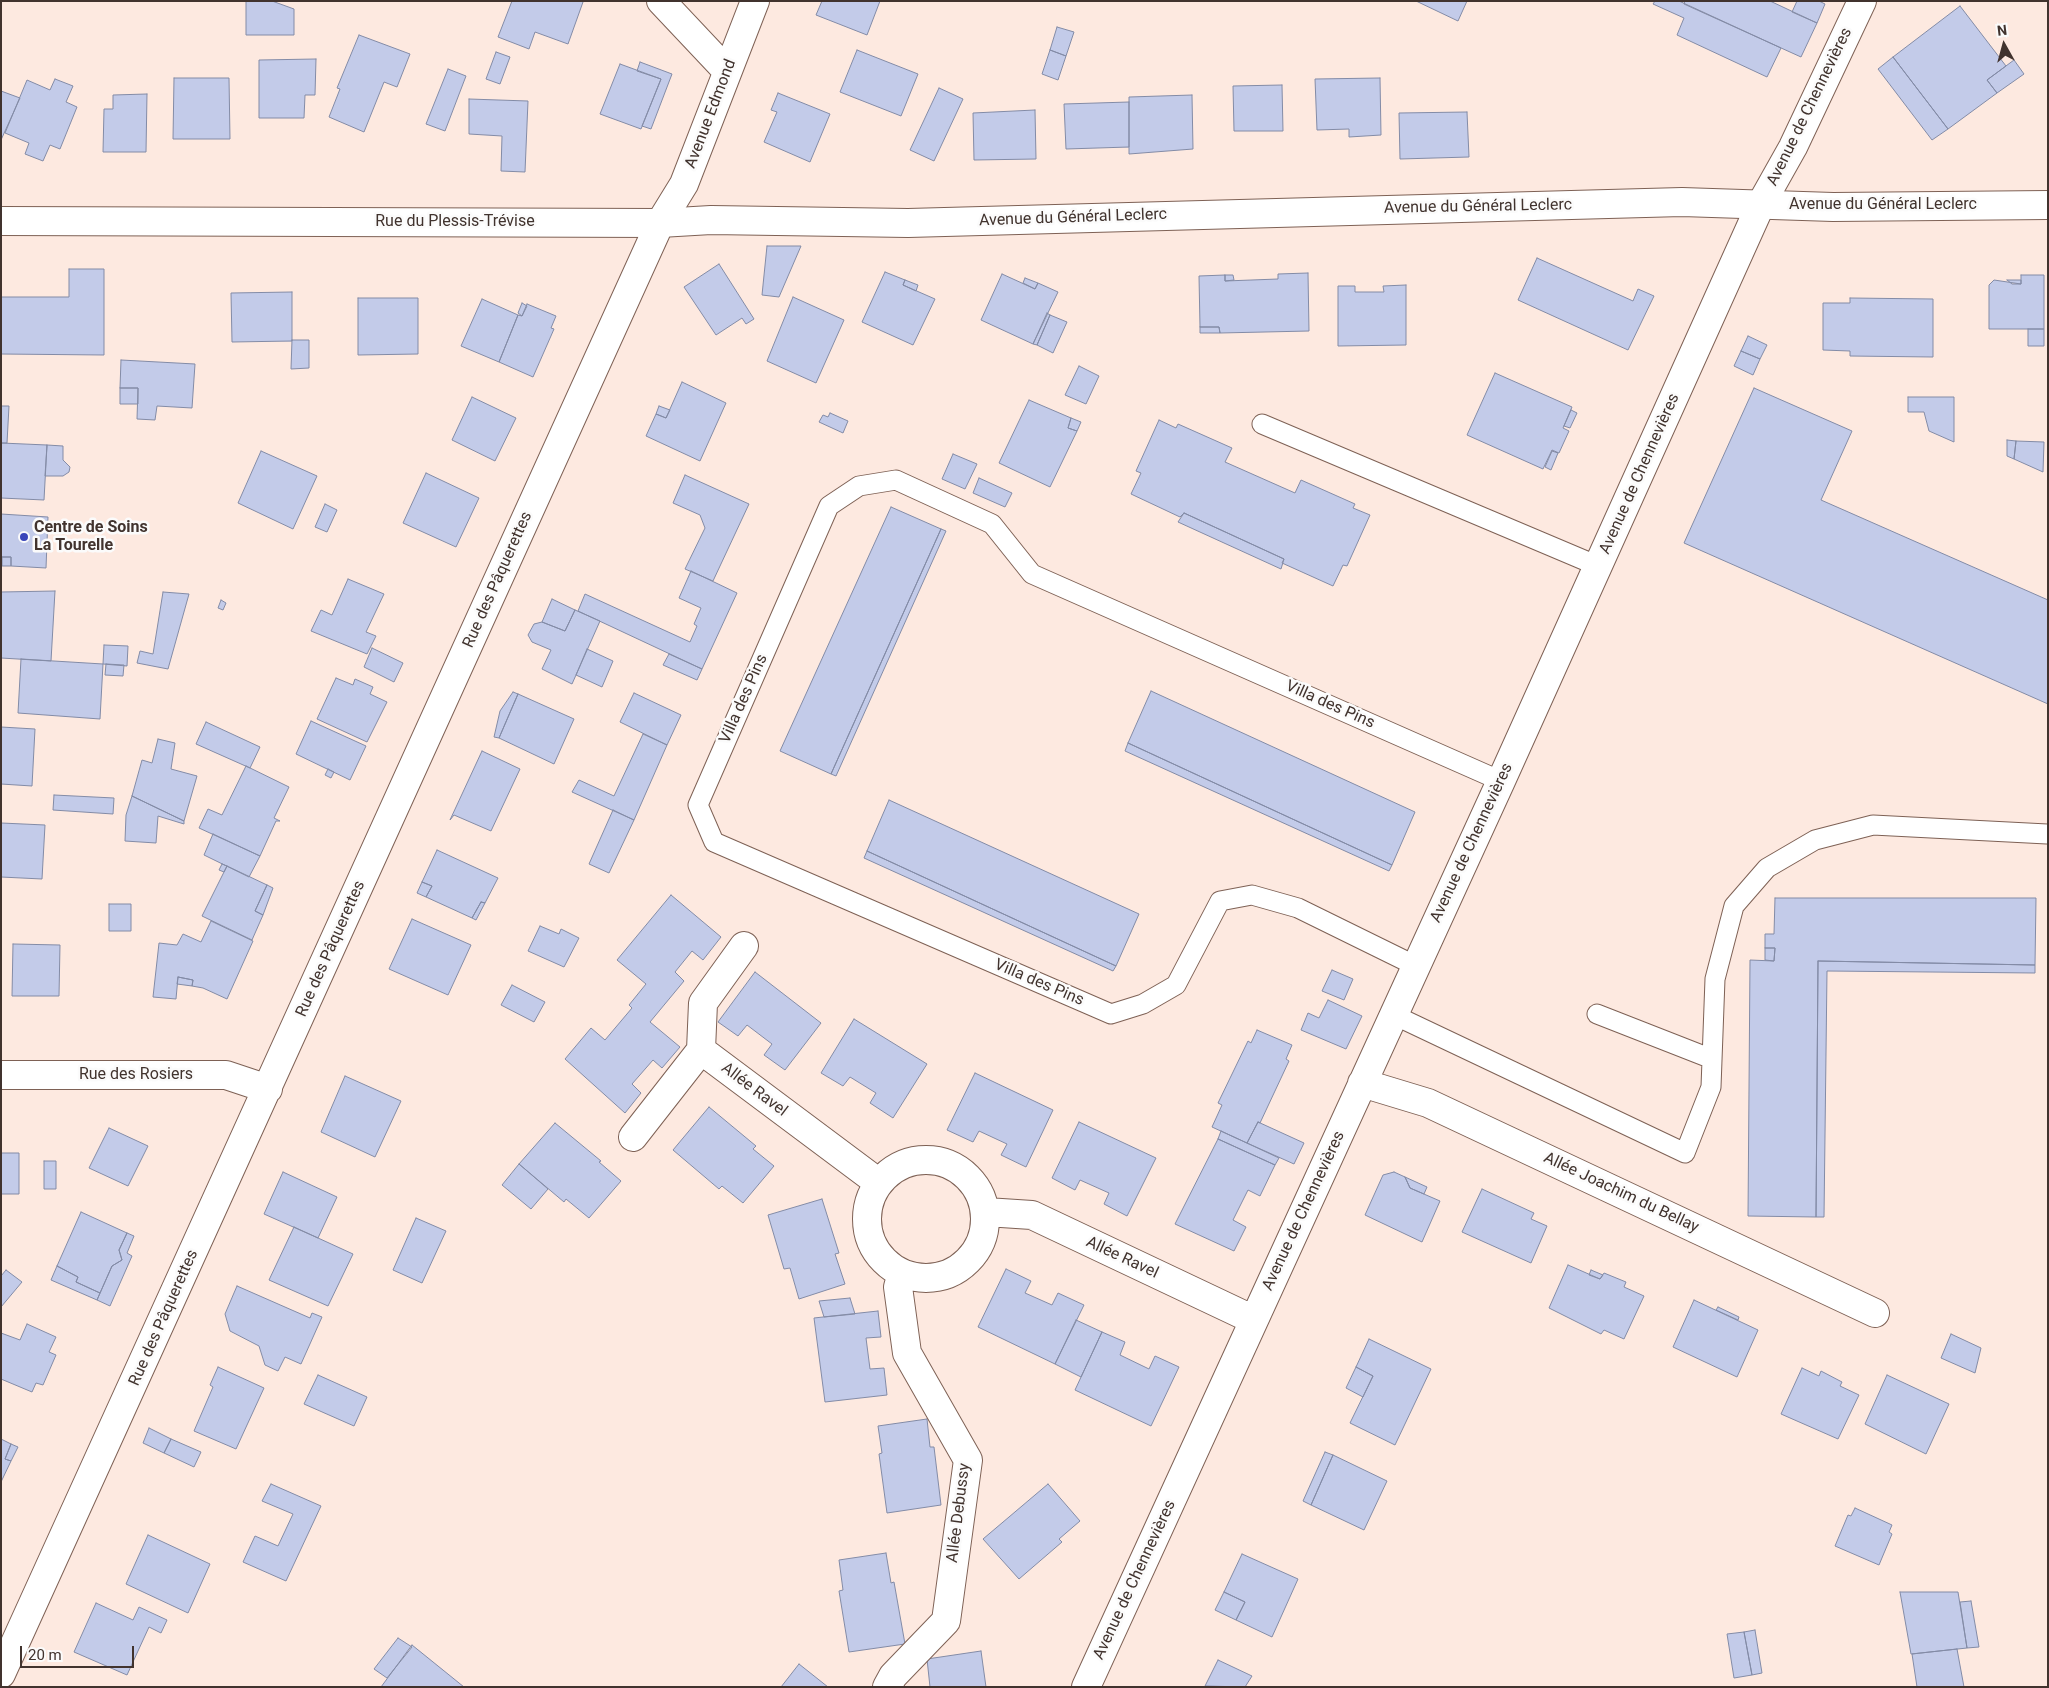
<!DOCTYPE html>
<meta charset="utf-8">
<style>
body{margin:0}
#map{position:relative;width:2049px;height:1688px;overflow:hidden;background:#fde9e0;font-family:Roboto,sans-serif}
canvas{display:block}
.frame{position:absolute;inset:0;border:2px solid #41332e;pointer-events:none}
.north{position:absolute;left:1979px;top:20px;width:50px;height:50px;-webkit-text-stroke:4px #fbfbfb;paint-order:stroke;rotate:353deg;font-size:14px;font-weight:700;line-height:20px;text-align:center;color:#41332e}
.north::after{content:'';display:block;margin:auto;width:18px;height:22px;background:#41332e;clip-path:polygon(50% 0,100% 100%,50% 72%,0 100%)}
.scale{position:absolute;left:20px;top:1646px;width:114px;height:22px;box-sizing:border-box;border:2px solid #41332e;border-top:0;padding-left:6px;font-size:15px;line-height:18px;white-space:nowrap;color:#41332e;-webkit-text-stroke:4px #fbfbfb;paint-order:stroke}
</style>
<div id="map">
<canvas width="2049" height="1688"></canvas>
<div class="frame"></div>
<div class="north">N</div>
<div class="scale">20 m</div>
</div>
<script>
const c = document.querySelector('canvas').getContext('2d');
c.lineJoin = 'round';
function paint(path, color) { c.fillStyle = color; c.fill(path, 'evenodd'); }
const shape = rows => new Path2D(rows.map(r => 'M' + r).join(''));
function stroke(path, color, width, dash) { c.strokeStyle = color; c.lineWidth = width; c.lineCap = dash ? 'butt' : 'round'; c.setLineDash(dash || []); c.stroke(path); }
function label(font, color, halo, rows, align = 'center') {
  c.font = font + ' Roboto,sans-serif'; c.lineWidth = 5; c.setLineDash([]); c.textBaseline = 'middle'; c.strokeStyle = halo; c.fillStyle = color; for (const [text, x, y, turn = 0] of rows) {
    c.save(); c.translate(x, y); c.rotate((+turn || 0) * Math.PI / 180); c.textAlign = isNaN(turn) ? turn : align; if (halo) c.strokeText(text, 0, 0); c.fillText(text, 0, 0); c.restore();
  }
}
const building = shape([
 [246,1,272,1,294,9,294,35,246,35,246,1],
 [512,1,581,1,583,2,568,44,535,32,529,49,498,37,512,1],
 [822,1,880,1,867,35,816,15,822,1],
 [1416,1,1467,1,1458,21,1416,1],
 [1655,1,1679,1,1781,48,1767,77,1677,35,1684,18,1653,4,1655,1],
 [1685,1,1770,1,1817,23,1801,57,1684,4,1685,1],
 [1797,1,1819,1,1825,4,1817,23,1792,12,1797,1],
 [1960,6,2006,66,1987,80,1997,93,1948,129,1893,57,1960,6],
 [1057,27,1074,32,1066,56,1050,50,1057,27],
 [359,35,410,54,397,87,384,82,364,132,329,117,340,89,337,88,359,35],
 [857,50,918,74,901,116,840,92,857,50],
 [1050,50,1066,56,1058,80,1042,74,1050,50],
 [496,52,510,57,500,84,486,79,496,52],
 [1893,57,1948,129,1932,140,1878,69,1893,57],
 [316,59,315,95,305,95,304,118,259,118,259,60,316,59],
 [2014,60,2024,74,1997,93,1987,80,2014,60],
 [640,62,672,74,651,129,642,126,661,79,637,71,640,62],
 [620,64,661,79,641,129,600,114,620,64],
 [448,69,466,76,445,131,426,124,448,69],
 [174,78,229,78,230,139,173,139,174,78],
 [1380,78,1381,135,1349,137,1349,129,1317,130,1315,79,1380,78],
 [55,79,73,86,66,102,77,107,60,149,50,145,43,161,25,154,29,143,5,133,27,80,50,90,55,79],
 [1282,85,1283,131,1234,131,1233,86,1282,85],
 [939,88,963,99,934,161,910,150,939,88],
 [1,91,20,98,1,140,1,91],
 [778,93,830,114,810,162,764,142,777,112,771,110,778,93],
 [147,94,146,152,103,152,104,109,113,109,113,95,147,94],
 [1192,95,1193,149,1129,154,1129,97,1192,95],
 [469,99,528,101,525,172,501,171,502,136,469,134,469,99],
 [1129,102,1129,147,1066,149,1064,104,1129,102],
 [1035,110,1036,159,974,160,973,113,1035,110],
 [1467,112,1469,157,1400,159,1399,113,1467,112],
 [767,246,801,246,779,297,762,295,767,246],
 [1537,258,1633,301,1638,289,1654,296,1628,350,1518,300,1537,258],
 [719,264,754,319,746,324,742,318,716,335,684,287,719,264],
 [69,269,104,269,104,355,1,354,1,297,69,297,69,269],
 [885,272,905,280,903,285,935,299,913,345,862,322,885,272],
 [1308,273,1309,331,1220,333,1219,327,1200,327,1199,276,1225,275,1225,281,1278,279,1278,274,1308,273],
 [1002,274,1035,289,1038,283,1058,292,1033,344,981,320,1002,274],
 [1225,275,1233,275,1234,280,1225,281,1225,275],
 [2021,275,2044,275,2044,329,1989,329,1989,285,1994,280,2021,284,2021,275],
 [1025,278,1038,283,1035,289,1023,283,1025,278],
 [905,280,918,285,916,291,903,285,905,280],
 [2007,280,2021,280,2021,284,2012,284,2007,280],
 [1406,285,1406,345,1338,346,1338,286,1355,286,1355,292,1384,292,1383,286,1406,285],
 [292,292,292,341,232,342,231,293,292,292],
 [793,297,844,320,816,383,767,361,793,297],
 [358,298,418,298,418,354,358,355,358,298],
 [1850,298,1933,299,1933,357,1850,356,1850,351,1823,350,1823,303,1850,303,1850,298],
 [482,299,518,315,499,362,461,346,482,299],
 [522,303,527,306,522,316,518,313,522,303],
 [527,304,556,316,551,328,554,329,533,377,499,362,518,315,522,316,527,304],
 [1047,313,1050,315,1037,345,1033,344,1047,313],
 [1050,315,1067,322,1053,353,1037,345,1050,315],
 [1200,327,1219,327,1220,333,1200,333,1200,327],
 [2028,329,2044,329,2044,346,2028,346,2028,329],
 [1748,336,1767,345,1760,359,1741,351,1748,336],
 [292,340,309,340,309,368,291,369,292,340],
 [1741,351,1760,359,1753,375,1734,366,1741,351],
 [121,360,195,364,192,408,157,406,155,420,137,419,138,388,120,388,121,360],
 [1079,366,1099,376,1086,404,1065,395,1079,366],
 [1495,373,1572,407,1563,428,1569,431,1559,453,1552,450,1543,469,1467,435,1495,373],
 [682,382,726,403,700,461,646,436,656,414,666,418,682,382],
 [120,388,138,388,138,404,120,404,120,388],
 [1754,388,1852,431,1821,500,2048,600,2048,704,1684,543,1754,388],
 [472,397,516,418,495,461,452,440,472,397],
 [1908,397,1954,397,1954,442,1929,431,1924,412,1908,412,1908,397],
 [1029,400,1071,418,1068,428,1077,431,1050,487,999,463,1029,400],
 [1,406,9,406,7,443,1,443,1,406],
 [659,406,670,410,666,418,656,414,659,406],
 [1571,410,1577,413,1570,428,1564,426,1571,410],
 [830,413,848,421,843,433,819,422,823,415,828,417,830,413],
 [1071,418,1081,422,1077,431,1068,428,1071,418],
 [1159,420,1176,428,1178,424,1232,448,1225,462,1295,493,1301,480,1355,504,1353,508,1370,515,1347,566,1343,565,1333,586,1282,563,1284,559,1184,513,1180,517,1131,494,1141,473,1136,471,1159,420],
 [2007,440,2016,441,2014,459,2007,456,2007,440],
 [2016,441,2044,442,2043,472,2014,459,2016,441],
 [1,443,47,445,44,500,1,498,1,443],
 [47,445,63,446,63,460,70,467,69,472,63,476,45,476,47,445],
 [261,451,317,476,293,529,238,503,261,451],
 [1552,451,1558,453,1551,470,1545,467,1552,451],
 [953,454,977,464,965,489,942,479,953,454],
 [426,473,479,498,456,547,403,523,426,473],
 [685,475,749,504,713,581,685,569,705,528,700,515,673,503,685,475],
 [979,478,1012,493,1005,507,973,493,979,478],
 [325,504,337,510,327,532,315,527,325,504],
 [891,507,941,529,831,774,780,751,891,507],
 [1184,513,1284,559,1281,569,1178,522,1184,513],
 [1,514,48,517,46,568,11,566,11,557,1,557,1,514],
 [941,529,946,531,836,776,831,774,941,529],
 [2,557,11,557,11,566,2,566,2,557],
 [691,571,737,593,702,669,578,611,585,594,690,642,697,626,694,624,701,608,679,598,691,571],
 [348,579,384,594,366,632,376,636,367,654,311,631,321,610,332,615,348,579],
 [55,591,51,661,1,658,1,592,55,591],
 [163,592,189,594,168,669,137,663,140,651,153,654,163,592],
 [552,599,575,610,565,631,542,622,552,599],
 [221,600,226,603,223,610,218,608,221,600],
 [575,610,600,621,572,684,542,669,551,650,532,642,528,635,534,624,542,622,565,631,575,610],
 [104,645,128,646,127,666,103,664,104,645],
 [372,648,403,663,394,682,364,667,372,648],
 [587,649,613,661,602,687,576,675,587,649],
 [669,654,702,669,697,680,663,665,669,654],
 [21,659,103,664,100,719,18,713,21,659],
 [106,664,124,665,123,676,105,675,106,664],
 [336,678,353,685,355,679,373,687,370,694,387,702,367,742,317,719,336,678],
 [1151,691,1415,812,1392,865,1128,743,1151,691],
 [513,692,518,694,499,738,494,737,500,711,513,692],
 [634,693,681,715,667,745,620,722,634,693],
 [518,694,574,719,554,764,499,738,518,694],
 [311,721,366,746,350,780,296,754,311,721],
 [206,722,260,747,250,768,196,744,206,722],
 [1,727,35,729,32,786,1,784,1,727],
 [643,734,667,745,634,820,572,792,579,780,614,796,643,734],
 [158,739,175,743,171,769,197,776,184,821,132,796,142,760,152,763,158,739],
 [1128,743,1392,865,1389,871,1125,751,1128,743],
 [482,751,520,769,491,831,454,815,450,820,482,751],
 [246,766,289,787,274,818,280,821,276,821,260,856,199,828,208,809,222,815,246,766],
 [328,769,334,772,331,778,325,775,328,769],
 [54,795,114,798,113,814,53,810,54,795],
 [132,796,184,821,184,824,158,816,156,843,125,841,126,815,132,796],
 [889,800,1139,914,1116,966,867,851,889,800],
 [613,810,634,820,609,873,589,864,613,810],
 [1,823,45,825,42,879,1,877,1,823],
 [213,834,260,856,249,877,204,855,213,834],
 [437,850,498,878,485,903,481,902,472,918,426,897,432,886,422,882,437,850],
 [867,851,1116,966,1113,971,864,858,867,851],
 [222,864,227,866,224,872,219,870,222,864],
 [227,866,267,885,255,911,263,915,252,940,202,916,227,866],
 [422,882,432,886,426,897,417,893,422,882],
 [267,885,273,888,263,915,255,911,267,885],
 [671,895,721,937,703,960,692,951,675,972,684,981,650,1022,680,1047,662,1068,653,1060,632,1084,641,1093,625,1113,565,1059,591,1028,605,1040,632,1008,629,1005,646,984,617,960,671,895],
 [1775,898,2036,898,2035,965,1818,961,1816,1217,1748,1216,1750,960,1774,961,1775,948,1765,948,1765,934,1774,934,1775,898],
 [481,902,485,903,476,920,472,918,481,902],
 [109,904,131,904,131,931,109,931,109,904],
 [412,919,471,945,448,995,389,969,412,919],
 [211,921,253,941,227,999,203,988,192,986,193,980,178,977,176,999,153,997,159,943,177,945,183,934,201,942,211,921],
 [540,926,559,934,561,929,579,938,564,967,528,951,540,926],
 [13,944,60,945,59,996,12,996,13,944],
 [1765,948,1775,948,1774,961,1765,960,1765,948],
 [1818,961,2035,965,2035,973,1827,971,1824,1217,1816,1217,1818,961],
 [1332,970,1353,979,1344,1000,1322,991,1332,970],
 [755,972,821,1023,785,1070,764,1055,772,1044,747,1025,738,1036,718,1022,755,972],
 [178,977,193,980,192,986,177,984,178,977],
 [512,985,545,1002,534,1022,501,1005,512,985],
 [1328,1000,1362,1016,1346,1049,1301,1030,1308,1013,1319,1018,1328,1000],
 [854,1019,927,1064,893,1118,870,1103,876,1093,850,1077,843,1086,821,1073,854,1019],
 [1257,1030,1292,1045,1286,1059,1289,1061,1260,1123,1258,1122,1247,1143,1212,1127,1222,1105,1218,1103,1248,1041,1251,1043,1257,1030],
 [975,1073,1053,1110,1026,1167,1001,1155,1007,1144,979,1131,973,1142,947,1130,975,1073],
 [345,1076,401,1101,375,1157,321,1132,345,1076],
 [709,1107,756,1146,753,1149,774,1166,743,1203,722,1186,719,1189,673,1150,709,1107],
 [1079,1122,1156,1158,1127,1216,1104,1204,1109,1193,1080,1180,1075,1190,1052,1178,1079,1122],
 [1258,1122,1304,1143,1294,1164,1247,1143,1258,1122],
 [555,1123,601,1161,599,1162,621,1181,589,1218,566,1199,564,1202,519,1164,555,1123],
 [109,1128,148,1146,128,1186,89,1168,109,1128],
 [1221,1131,1279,1158,1275,1165,1218,1139,1221,1131],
 [1218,1139,1275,1165,1260,1196,1248,1190,1233,1220,1246,1227,1234,1251,1175,1224,1218,1139],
 [1,1153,19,1153,19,1194,1,1194,1,1153],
 [44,1161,56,1161,56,1189,44,1189,44,1161],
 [519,1164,548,1189,531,1209,502,1185,519,1164],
 [283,1172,337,1197,318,1238,264,1214,283,1172],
 [1394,1172,1405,1177,1410,1188,1440,1201,1422,1242,1365,1215,1383,1175,1394,1172],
 [1405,1177,1427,1187,1424,1194,1410,1188,1405,1177],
 [1482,1189,1534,1213,1531,1219,1547,1226,1531,1263,1462,1232,1482,1189],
 [822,1199,839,1253,835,1254,845,1284,799,1299,790,1268,784,1269,768,1215,822,1199],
 [81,1212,127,1233,119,1250,122,1260,112,1266,100,1293,76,1282,78,1277,57,1266,81,1212],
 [416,1218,446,1231,422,1283,393,1270,416,1218],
 [294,1227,353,1254,328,1306,269,1280,294,1227],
 [127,1233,134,1236,127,1253,132,1256,110,1306,97,1300,112,1266,122,1260,119,1250,127,1233],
 [1568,1265,1600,1279,1604,1273,1626,1282,1624,1287,1644,1296,1624,1339,1604,1330,1601,1334,1549,1308,1568,1265],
 [57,1266,78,1277,76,1282,100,1293,97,1300,51,1280,57,1266],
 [1006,1269,1031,1281,1025,1293,1052,1305,1058,1293,1084,1305,1055,1364,978,1327,1006,1269],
 [6,1270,22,1282,1,1307,1,1276,6,1270],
 [1591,1270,1603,1275,1600,1279,1589,1275,1591,1270],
 [237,1286,310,1318,312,1313,322,1317,301,1364,285,1357,278,1371,265,1365,259,1346,230,1331,225,1314,237,1286],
 [850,1298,855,1314,824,1317,819,1301,850,1298],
 [1694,1300,1758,1330,1737,1377,1673,1347,1694,1300],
 [1718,1307,1739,1317,1738,1320,1716,1310,1718,1307],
 [878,1311,881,1337,866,1338,870,1369,884,1368,887,1395,825,1402,814,1318,878,1311],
 [1076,1320,1102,1332,1081,1377,1055,1364,1076,1320],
 [27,1324,56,1337,49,1352,56,1355,43,1385,36,1383,32,1392,1,1379,1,1333,20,1340,27,1324],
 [1102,1332,1125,1342,1120,1355,1149,1369,1155,1356,1179,1367,1151,1426,1075,1390,1102,1332],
 [1951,1334,1981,1348,1975,1373,1941,1358,1951,1334],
 [1369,1339,1431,1369,1395,1445,1350,1423,1373,1376,1356,1367,1369,1339],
 [218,1367,264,1388,236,1449,194,1431,213,1387,210,1385,218,1367],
 [1356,1367,1373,1376,1363,1397,1346,1388,1356,1367],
 [1802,1368,1819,1376,1821,1371,1842,1382,1840,1386,1859,1395,1838,1439,1781,1414,1802,1368],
 [318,1375,367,1397,354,1426,304,1404,318,1375],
 [1887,1375,1949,1404,1926,1454,1865,1424,1887,1375],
 [927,1419,930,1447,934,1447,941,1505,887,1513,879,1454,882,1453,878,1426,927,1419],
 [149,1428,171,1439,164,1453,143,1443,149,1428],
 [1,1439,11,1444,5,1459,11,1461,1,1482,1,1439],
 [171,1439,201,1452,194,1467,164,1453,171,1439],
 [11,1444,18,1447,11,1461,5,1459,11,1444],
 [1325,1452,1333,1455,1311,1505,1303,1501,1325,1452],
 [1333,1455,1387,1481,1364,1530,1311,1505,1333,1455],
 [271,1484,321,1506,286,1581,243,1562,255,1536,278,1546,293,1514,262,1501,271,1484],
 [1048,1484,1080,1521,1059,1539,1062,1542,1019,1579,983,1539,1048,1484],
 [1855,1508,1892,1525,1889,1532,1892,1534,1879,1565,1835,1546,1848,1515,1851,1516,1855,1508],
 [148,1535,210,1564,188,1613,126,1584,148,1535],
 [886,1553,891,1583,894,1582,905,1644,849,1652,839,1591,843,1590,839,1560,886,1553],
 [1242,1554,1298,1579,1272,1637,1236,1620,1245,1602,1224,1592,1242,1554],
 [1224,1592,1245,1602,1236,1620,1215,1610,1224,1592],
 [1900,1592,1958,1592,1967,1648,1911,1654,1900,1592],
 [1971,1601,1979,1647,1967,1648,1960,1602,1971,1601],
 [96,1603,133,1620,139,1607,167,1620,161,1633,149,1627,127,1675,74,1652,96,1603],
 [1755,1630,1762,1673,1752,1675,1744,1632,1755,1630],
 [1744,1632,1752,1675,1734,1678,1727,1634,1744,1632],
 [398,1638,412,1647,387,1678,374,1669,398,1638],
 [412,1645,464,1687,381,1687,412,1645],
 [1957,1649,1964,1687,1917,1687,1912,1654,1957,1649],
 [981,1651,986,1687,930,1687,927,1659,981,1651],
 [1218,1660,1252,1676,1245,1687,1205,1686,1218,1660],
 [799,1664,828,1687,781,1687,799,1664]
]);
paint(building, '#c3cbe9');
stroke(building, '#838ba6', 1);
const service = shape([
 [1262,424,1598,566],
 [1416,966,1298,908,1252,895,1220,901,1176,985,1143,1004,1111,1014,714,842,698,805,829,506,859,486,896,480,992,524,1032,574,1501,781],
 [1597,1014,1712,1059],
 [1394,1015,1685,1153,1711,1087,1715,979,1734,906,1767,868,1815,840,1873,825,2047,834]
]);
const minor = shape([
 [661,1,727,71],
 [701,1050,879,1183],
 [1,1075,226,1075,268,1089],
 [1362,1083,1428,1103,1875,1313],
 [633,1137,701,1050,703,1003,744,946],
 '867 1219a59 59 0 1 1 118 0a59 59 0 1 1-118 0Z',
 [986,1212,1032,1215,1254,1320],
 [1,1674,660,223,684,184,755,1],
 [887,1687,893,1676,946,1621,968,1460,907,1353,898,1287,902,1273],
 [1086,1687,1501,781,1761,204,1793,147,1862,1]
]);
const tertiary = shape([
 [1,221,660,223,711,220,908,223,1682,202,1833,207,2048,205]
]);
stroke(service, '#7e6155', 21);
stroke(minor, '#7e6155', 30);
stroke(tertiary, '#7e6155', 30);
stroke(service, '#fff', 19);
stroke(minor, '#fff', 28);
stroke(tertiary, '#fff', 28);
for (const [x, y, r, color] of [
 [24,537,5,"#3a46b9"]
]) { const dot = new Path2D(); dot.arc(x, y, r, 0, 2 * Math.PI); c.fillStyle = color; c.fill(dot); stroke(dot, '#fbfbfb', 2); }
label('16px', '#41332e', '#fbfbfb', [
 ["Avenue de Chennevières",1810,107,-64],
 ["Avenue Edmond",711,114,-69],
 ["Avenue du Général Leclerc",1883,205],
 ["Avenue du Général Leclerc",1478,207,-1],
 ["Avenue du Général Leclerc",1073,218,-2],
 ["Rue du Plessis-Trévise",455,222],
 ["Avenue de Chennevières",1640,474,-66],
 ["Rue des Pâquerettes",498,580,-66],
 ["Villa des Pins",744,699,-66],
 ["Villa des Pins",1330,705,24],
 ["Avenue de Chennevières",1472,843,-65],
 ["Rue des Pâquerettes",331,949,-66],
 ["Villa des Pins",1039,983,23],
 ["Rue des Rosiers",136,1075],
 ["Allée Ravel",754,1090,37],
 ["Allée Joachim du Bellay",1621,1193,25],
 ["Avenue de Chennevières",1304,1211,-65],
 ["Allée Ravel",1122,1258,25],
 ["Rue des Pâquerettes",164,1318,-66],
 ["Allée Debussy",959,1513,-83],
 ["Avenue de Chennevières",1135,1580,-65]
]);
label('bold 16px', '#41332e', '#fbfbfb', [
 ["Centre de Soins",34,528],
 ["La Tourelle",34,546]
], 'left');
</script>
